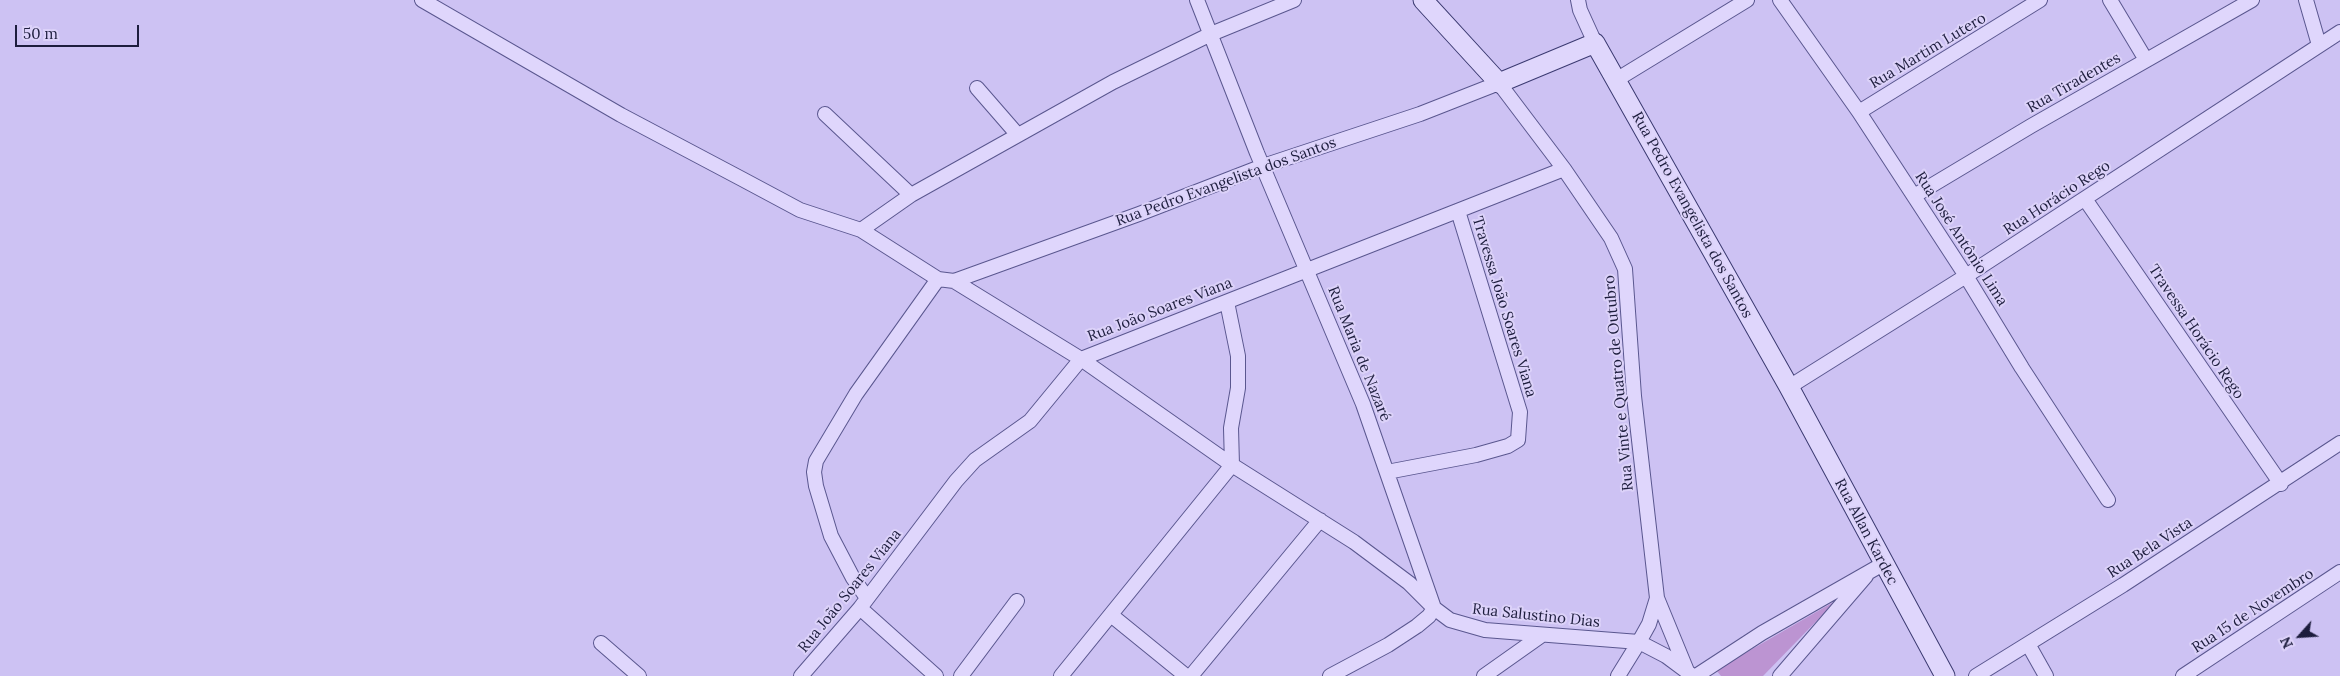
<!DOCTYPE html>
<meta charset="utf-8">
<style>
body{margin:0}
#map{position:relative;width:2340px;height:676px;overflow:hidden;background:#cdc2f3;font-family:Lora,serif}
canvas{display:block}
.north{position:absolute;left:2275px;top:611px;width:50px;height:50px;-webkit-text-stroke:4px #dcd2f9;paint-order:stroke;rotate:244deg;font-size:14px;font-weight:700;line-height:20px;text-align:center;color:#1d1d3d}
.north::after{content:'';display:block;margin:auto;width:18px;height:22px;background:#1d1d3d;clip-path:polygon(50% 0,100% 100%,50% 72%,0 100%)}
.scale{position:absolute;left:15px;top:25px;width:124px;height:22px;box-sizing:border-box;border:2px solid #1d1d3d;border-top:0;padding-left:6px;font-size:15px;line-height:18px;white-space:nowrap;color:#1d1d3d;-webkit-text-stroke:4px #dcd2f9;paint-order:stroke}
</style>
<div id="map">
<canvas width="2340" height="676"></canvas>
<div class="north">N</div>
<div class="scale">50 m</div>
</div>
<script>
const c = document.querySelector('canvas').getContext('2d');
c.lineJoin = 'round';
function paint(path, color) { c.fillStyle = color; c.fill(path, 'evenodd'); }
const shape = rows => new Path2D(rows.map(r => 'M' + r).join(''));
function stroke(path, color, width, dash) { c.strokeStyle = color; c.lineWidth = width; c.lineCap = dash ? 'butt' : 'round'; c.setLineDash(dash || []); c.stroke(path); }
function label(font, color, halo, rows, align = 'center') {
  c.font = font + ' Lora,serif'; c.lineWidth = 4; c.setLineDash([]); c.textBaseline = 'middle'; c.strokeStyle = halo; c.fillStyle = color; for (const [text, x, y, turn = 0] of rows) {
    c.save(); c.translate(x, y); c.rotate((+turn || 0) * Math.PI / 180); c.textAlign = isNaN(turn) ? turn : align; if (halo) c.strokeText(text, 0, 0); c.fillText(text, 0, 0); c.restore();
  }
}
paint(shape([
 [1837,600,1763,676,1721,676,1716,670]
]), '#bc94d2');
const minor = shape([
 [422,0,621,115,742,179,800,210,861,230,938,279,954,281,1081,359,1232,465,1354,542,1409,583,1434,608,1450,620,1485,630,1639,642,1618,676],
 [1197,0,1257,153,1363,404,1434,608,1429,616,1417,626,1388,645,1330,676],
 [1578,0,1580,10,1595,43],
 [1780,0,1859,112,1966,276,2022,368,2108,500],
 [2110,0,2146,60],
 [2306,0,2319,45],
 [1616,80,1747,0],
 [977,88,1017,134],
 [1859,112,2040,0],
 [825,114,911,195],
 [1914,196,2031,126,2252,0],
 [2085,199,2281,484],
 [861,230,911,195,1113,82,1211,34,1294,0],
 [954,281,1139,214,1263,166,1420,114,1499,83,1564,169,1611,238,1625,269,1634,396,1657,598,1649,624,1639,642,1666,656,1693,676],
 [1789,387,1966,276,2340,32],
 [1387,472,1476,455,1508,446,1518,440,1520,412,1458,211],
 [867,598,853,578,831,536,816,486,814,472,816,461,856,394,938,279],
 [1657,598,1687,671],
 [860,608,936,676],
 [1111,615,1186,676],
 [601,643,639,676],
 [2028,644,2046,676],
 [801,676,860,608,956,481,975,460,1030,421,1081,359,1564,169],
 [961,676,1017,601],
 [1061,676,1232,465,1231,428,1238,388,1238,356,1227,302],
 [1191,676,1320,520],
 [1484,676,1542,635],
 [1696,676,1762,633,1883,564],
 [1780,676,1866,576],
 [1976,676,2123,585,2340,443],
 [2183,676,2340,572]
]);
const secondary = shape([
 [1423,0,1499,83,1595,43,1789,387,1945,676]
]);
stroke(minor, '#5a578f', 16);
stroke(secondary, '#3b3a71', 21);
stroke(minor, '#dfd6fc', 14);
stroke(secondary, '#dfd6fc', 19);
label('15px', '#1d1d3d', '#dcd2f9', [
 ["Rua Martim Lutero",1928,51,-31],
 ["Rua Tiradentes",2074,83,-30],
 ["Rua Pedro Evangelista dos Santos",1226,182,-20],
 ["Rua Horácio Rego",2057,198,-33],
 ["Rua Pedro Evangelista dos Santos",1692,215,61],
 ["Rua José Antônio Lima",1961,239,57],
 ["Travessa João Soares Viana",1504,307,73],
 ["Rua João Soares Viana",1160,310,-21],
 ["Travessa Horácio Rego",2196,332,56],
 ["Rua Maria de Nazaré",1359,354,68],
 ["Rua Vinte e Quatro de Outubro",1619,383,-95],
 ["Rua Allan Kardec",1866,532,62],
 ["Rua Bela Vista",2150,548,-33],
 ["Rua João Soares Viana",850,591,-51],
 ["Rua 15 de Novembro",2253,611,-33],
 ["Rua Salustino Dias",1536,616,6]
]);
</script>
